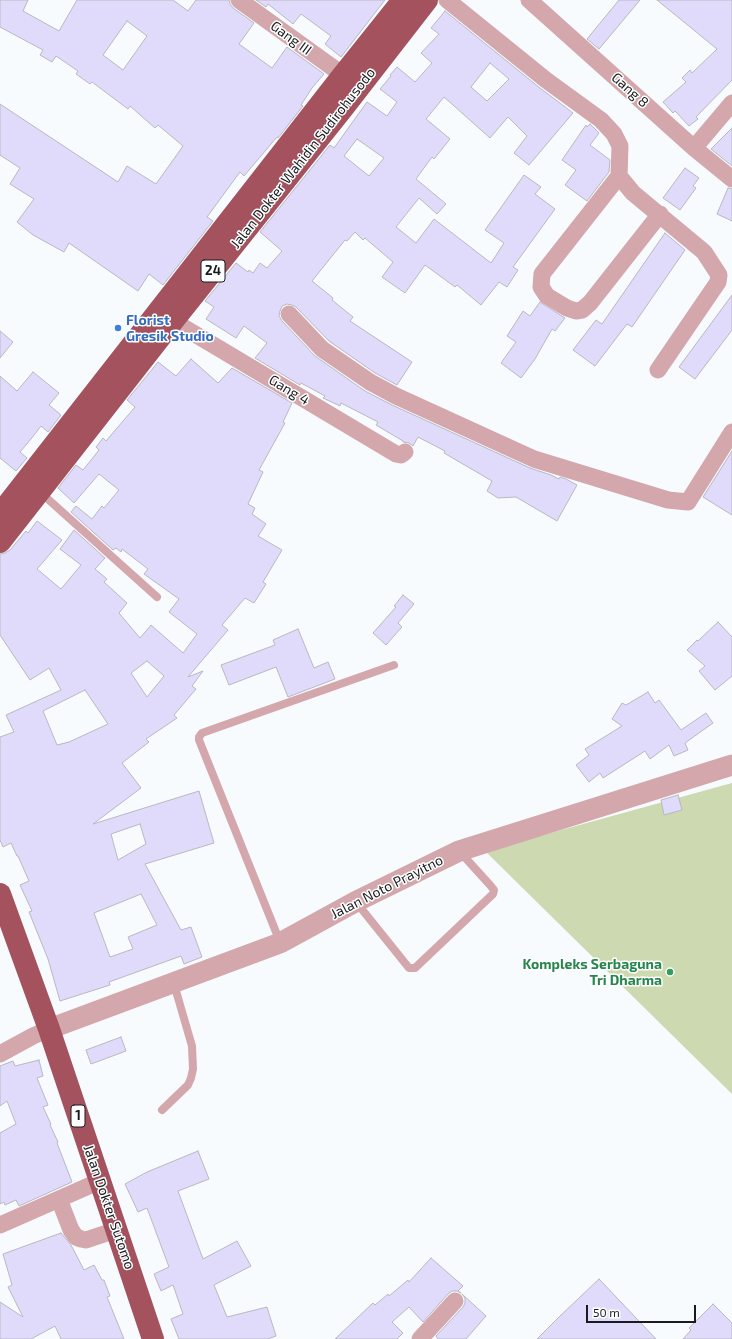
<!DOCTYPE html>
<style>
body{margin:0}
#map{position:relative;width:732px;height:1339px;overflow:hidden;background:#f7fbfe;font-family:"Exo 2",sans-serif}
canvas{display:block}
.scale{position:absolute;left:586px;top:1305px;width:110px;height:18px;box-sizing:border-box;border:2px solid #181c1f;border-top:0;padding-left:5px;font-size:12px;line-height:14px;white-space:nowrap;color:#181c1f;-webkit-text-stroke:3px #fff;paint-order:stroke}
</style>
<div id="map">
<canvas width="732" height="1339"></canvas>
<div class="scale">50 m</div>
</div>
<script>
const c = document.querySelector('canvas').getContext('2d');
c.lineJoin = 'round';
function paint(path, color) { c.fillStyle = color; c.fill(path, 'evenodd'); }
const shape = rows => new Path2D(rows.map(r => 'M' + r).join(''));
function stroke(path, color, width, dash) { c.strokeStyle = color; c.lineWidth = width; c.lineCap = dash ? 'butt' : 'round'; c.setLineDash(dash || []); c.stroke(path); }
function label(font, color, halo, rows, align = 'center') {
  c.font = font + ' "Exo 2",sans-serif'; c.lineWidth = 3; c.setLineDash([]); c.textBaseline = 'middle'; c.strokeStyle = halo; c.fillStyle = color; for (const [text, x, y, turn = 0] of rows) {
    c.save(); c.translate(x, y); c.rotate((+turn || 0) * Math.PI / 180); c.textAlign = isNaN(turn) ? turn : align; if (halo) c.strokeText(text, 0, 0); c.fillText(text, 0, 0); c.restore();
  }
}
paint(shape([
 [732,783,732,1094,485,851]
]), '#ccd9b1');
const building = shape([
 [0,0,28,0,23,11,59,31,77,0,173,0,188,11,196,0,229,0,230,4,233,8,254,23,239,44,272,68,287,47,324,74,312,88,301,105,303,106,278,138,277,137,244,176,240,172,207,217,213,221,163,285,149,274,138,291,69,243,64,252,33,235,17,222,34,199,10,184,20,168,0,155,0,104,118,182,127,166,156,184,183,146,158,125,155,128,130,106,128,109,92,82,90,84,76,74,78,71,56,56,52,62,40,55,43,50,0,27,0,0],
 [127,21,147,36,123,70,103,55,127,21],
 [256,0,385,0,341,57,325,44,331,36,301,14,293,24,268,4,266,7,256,0],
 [619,0,640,0,599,49,587,39,619,0],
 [657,0,732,0,732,80,696,117,698,119,689,126,675,111,673,113,663,102,686,82,682,78,690,70,692,73,717,49,657,0],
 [445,11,540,88,573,113,529,165,514,153,527,136,508,117,490,138,444,97,426,119,450,139,434,159,432,157,416,179,446,204,437,214,419,198,396,227,416,243,434,219,491,263,504,243,485,230,524,175,541,187,535,194,555,209,513,267,518,270,507,287,499,282,481,305,457,285,455,287,425,265,405,293,382,277,393,262,365,238,363,240,355,232,347,241,345,240,312,281,333,298,332,300,353,317,350,321,412,362,397,385,375,373,329,341,296,307,292,305,287,304,282,306,280,311,279,316,282,321,315,356,365,391,392,405,530,468,551,475,559,479,560,477,566,479,577,485,557,521,516,497,498,498,487,491,492,481,444,453,445,451,418,437,413,446,409,443,403,442,403,441,376,425,378,422,341,403,340,406,323,398,325,396,301,383,300,385,255,358,267,343,244,326,236,338,206,319,214,307,205,301,236,263,248,272,249,270,253,273,260,263,267,268,282,251,260,232,330,145,334,148,367,102,387,116,397,102,380,89,391,76,390,75,397,67,415,82,432,63,421,53,439,34,431,28,445,11],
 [490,63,509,79,487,101,471,87,490,63],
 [357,139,384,158,369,176,344,156,357,139],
 [590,124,599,133,590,145,610,160,609,172,587,201,565,185,576,170,562,160,586,125,587,127,590,124],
 [732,128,732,166,711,149,732,128],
 [685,168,699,178,693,186,696,188,680,210,663,198,685,168],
 [728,188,732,189,732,221,717,214,728,188],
 [665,233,685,250,632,327,627,324,595,366,573,350,596,320,602,324,665,233],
 [732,295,732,330,695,379,679,367,732,295],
 [540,302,565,318,555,331,552,329,535,359,521,378,501,363,516,342,507,336,523,311,530,316,540,302],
 [0,331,13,342,0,358,0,331],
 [191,359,218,383,232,368,292,403,283,422,285,423,259,470,263,472,248,504,255,508,252,514,266,524,258,536,282,550,263,582,266,584,254,603,245,598,222,625,228,630,188,677,203,671,192,686,196,689,174,715,177,718,146,739,149,742,122,763,141,788,93,824,199,791,214,843,145,864,181,930,191,927,202,957,184,964,181,956,109,982,110,985,60,1001,48,959,29,912,32,911,20,885,29,881,18,856,17,856,11,843,3,847,0,840,0,737,14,732,6,715,61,690,49,668,30,680,0,635,0,554,5,553,10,550,26,531,28,533,37,521,62,540,37,569,61,589,81,565,60,549,74,530,105,558,95,569,107,579,104,582,127,603,119,613,140,638,151,625,183,653,197,634,169,612,179,599,144,574,148,569,122,549,121,552,116,548,113,550,71,512,76,506,92,519,102,506,104,508,119,490,99,474,74,503,58,488,76,465,83,470,99,450,96,447,103,438,106,441,135,407,127,400,158,362,176,376,191,359],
 [147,661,164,676,147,697,131,673,147,661],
 [85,690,108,724,69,742,57,745,43,711,85,690],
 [140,824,146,844,118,860,111,834,140,824],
 [141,894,157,925,128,937,133,949,110,957,94,913,141,894],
 [33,372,59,393,49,405,61,415,48,432,41,426,31,439,20,452,27,458,16,471,0,458,0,376,17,391,33,372],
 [732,451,732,515,703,497,732,451],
 [403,595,414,604,398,623,402,627,386,645,373,633,396,607,394,606,403,595],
 [718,622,732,637,732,676,715,690,699,671,705,666,687,650,697,640,698,641,718,622],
 [298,629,314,668,328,662,335,679,288,697,276,667,229,685,221,665,275,645,273,640,298,629],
 [648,692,655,703,659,700,681,730,706,713,713,723,685,743,688,750,674,756,669,745,650,759,645,751,603,778,600,773,589,782,576,765,589,755,585,749,622,726,612,719,622,703,626,705,648,692],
 [678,795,682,810,664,815,661,800,678,795],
 [121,1037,126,1051,91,1064,86,1050,121,1037],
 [39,1060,43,1076,37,1078,48,1105,43,1107,51,1124,50,1125,58,1142,57,1143,72,1182,19,1206,16,1200,5,1205,4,1202,0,1204,0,1133,16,1124,7,1101,0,1106,0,1066,13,1061,15,1066,39,1060],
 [198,1151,209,1179,178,1191,203,1259,237,1241,251,1266,214,1285,227,1317,267,1307,276,1336,268,1339,179,1339,171,1319,183,1314,173,1285,161,1291,154,1274,169,1267,147,1208,138,1212,125,1184,147,1172,198,1151],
 [61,1233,71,1245,84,1270,94,1265,102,1280,104,1280,110,1296,107,1297,124,1339,61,1339,55,1326,31,1339,0,1339,0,1302,23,1317,8,1287,12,1285,3,1254,61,1233],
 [431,1258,463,1286,458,1291,461,1293,457,1291,452,1291,448,1294,423,1322,409,1307,392,1322,403,1333,397,1339,335,1339,373,1303,375,1305,388,1294,389,1296,408,1280,409,1282,431,1258],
 [599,1279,656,1339,537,1339,560,1316,599,1279],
 [462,1294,486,1316,466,1339,438,1339,436,1336,463,1307,465,1303,465,1298,462,1294],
 [713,1304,732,1323,732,1339,683,1339,691,1330,689,1328,713,1304]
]);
paint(building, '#e0dafb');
stroke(building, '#b9b7c2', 1);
stroke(shape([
 [40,492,157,597],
 [356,902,409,968,415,968,493,894,494,890,490,885,460,852],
 [280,942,199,740,199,737,202,733,394,665],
 [162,1110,188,1085,191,1078,193,1069,192,1046,174,984]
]), '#d3a7ab', 8);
stroke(shape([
 [239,0,343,75],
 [447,0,546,80,601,120,614,134,620,146,619,176,633,193,704,252,719,275,718,282,658,370],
 [529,0,694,148,732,179],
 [694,148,732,103],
 [619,176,542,274,541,287,547,296,567,308,576,311,582,310,590,303,660,214],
 [289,314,322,349,370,382,396,396,534,459,668,500,688,502,732,432],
 [173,321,396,454,401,455,405,452],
 [0,1054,33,1036,49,1029],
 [59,1199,71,1230,76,1237,81,1239,86,1240,116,1230],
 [0,1225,100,1181],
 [420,1339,455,1301]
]), '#d3a7ab', 17);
stroke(shape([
 [49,1029,280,943,355,902,459,851,732,765]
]), '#d3a7ab', 21);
stroke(shape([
 [0,514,343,75,403,0],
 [0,542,173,321,344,107,427,0],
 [0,894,49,1029,153,1339]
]), '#a3525e', 22);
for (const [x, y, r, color] of [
 [118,328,4,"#3f7fe0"],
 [670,972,4,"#2e9e5b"]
]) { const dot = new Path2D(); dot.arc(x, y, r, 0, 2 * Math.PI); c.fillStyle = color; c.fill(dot); stroke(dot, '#fff', 1.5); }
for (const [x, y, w] of [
 [213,271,24],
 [78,1116,14]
]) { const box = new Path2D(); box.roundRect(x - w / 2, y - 11, w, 22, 3); c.fillStyle = '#fff'; c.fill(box); stroke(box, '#181c1f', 1); }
label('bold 13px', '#181c1f', null, [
 ["24",213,271],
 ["1",78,1116]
]);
label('14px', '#181c1f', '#fff', [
 ["Gang III",291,38,36],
 ["Gang 8",630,90,42],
 ["Jalan Dokter Wahidin Sudirohusodo",303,158,-52],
 ["Gang 4",289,390,31],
 ["Jalan Noto Prayitno",387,887,-27],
 ["Jalan Dokter Sutomo",109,1207,71]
]);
label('bold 14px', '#366cbe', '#fff', [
 ["Florist",126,320],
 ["Gresik Studio",126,336]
], 'left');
label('bold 14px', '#27864d', '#fff', [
 ["Kompleks Serbaguna",662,964],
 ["Tri Dharma",662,980]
], 'right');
</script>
